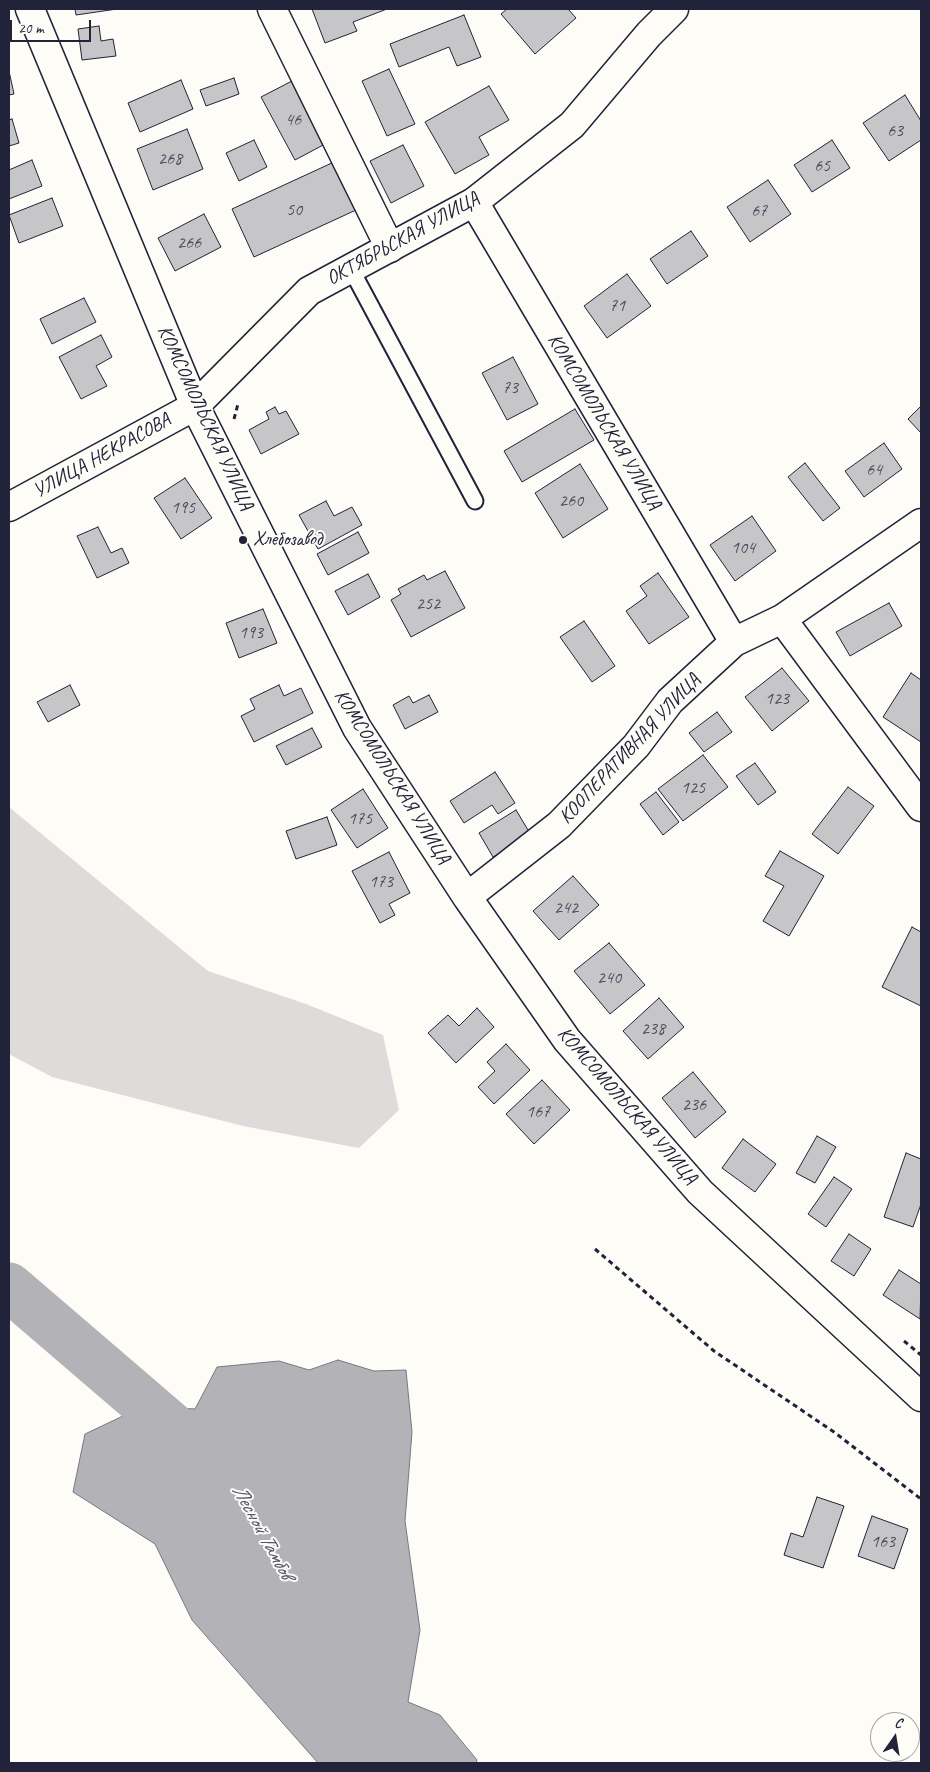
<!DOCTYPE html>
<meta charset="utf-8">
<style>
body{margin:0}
#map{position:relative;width:930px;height:1772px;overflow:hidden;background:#fdfcf7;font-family:Caveat,sans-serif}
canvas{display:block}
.frame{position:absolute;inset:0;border:10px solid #22223b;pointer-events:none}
.north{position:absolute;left:870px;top:1712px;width:50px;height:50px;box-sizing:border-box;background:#fdfcf7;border:1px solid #a5a5ac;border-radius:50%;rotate:13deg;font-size:14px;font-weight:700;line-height:20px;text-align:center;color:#22223b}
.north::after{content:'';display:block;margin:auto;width:18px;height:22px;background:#22223b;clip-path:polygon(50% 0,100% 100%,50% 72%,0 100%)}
.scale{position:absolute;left:10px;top:20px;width:81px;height:22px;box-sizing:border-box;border:2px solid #22223b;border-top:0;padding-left:6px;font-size:15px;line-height:18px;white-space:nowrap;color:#22223b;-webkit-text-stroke:4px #fdfcf7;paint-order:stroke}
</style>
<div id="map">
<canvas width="930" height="1772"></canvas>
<div class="frame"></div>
<div class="north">С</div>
<div class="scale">20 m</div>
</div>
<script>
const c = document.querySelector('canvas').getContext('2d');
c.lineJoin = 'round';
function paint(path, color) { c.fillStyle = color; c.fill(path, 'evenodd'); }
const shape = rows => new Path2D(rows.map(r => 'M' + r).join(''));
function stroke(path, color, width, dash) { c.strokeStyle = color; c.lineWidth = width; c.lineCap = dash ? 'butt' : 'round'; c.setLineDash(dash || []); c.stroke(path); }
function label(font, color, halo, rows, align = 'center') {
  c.font = font + ' Caveat,sans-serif'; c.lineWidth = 4; c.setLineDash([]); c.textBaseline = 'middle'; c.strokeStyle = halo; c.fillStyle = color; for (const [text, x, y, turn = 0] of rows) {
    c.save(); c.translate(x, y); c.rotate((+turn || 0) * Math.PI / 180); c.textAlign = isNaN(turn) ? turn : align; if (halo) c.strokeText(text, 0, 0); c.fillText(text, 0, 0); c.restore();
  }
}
paint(shape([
 [9,807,208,971,306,1004,383,1035,399,1110,359,1148,243,1126,52,1077,9,1054]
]), '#dddcdb');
const water = shape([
 [338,1360,374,1371,406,1370,412,1432,405,1521,420,1630,408,1702,440,1715,477,1760,476,1763,318,1763,192,1620,155,1544,73,1492,85,1434,144,1406,195,1409,217,1367,279,1361,309,1370,338,1360]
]);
paint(water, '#b2b2b7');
stroke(water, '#787885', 1);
stroke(shape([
 [9,1287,200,1451]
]), '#b2b2b7', 49);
const building = shape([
 [75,9,117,9,76,15,75,9],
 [312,9,387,9,353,22,357,31,325,43,312,9],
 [507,9,568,9,576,18,535,54,501,14,507,9],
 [464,15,481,57,457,66,449,47,399,67,390,44,464,15],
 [99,26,101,41,113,39,116,56,82,60,78,29,99,26],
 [389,69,415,124,387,136,362,81,389,69],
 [9,71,14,94,9,95,9,71],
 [234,78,239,94,206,106,200,90,234,78],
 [181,80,193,109,140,132,128,103,181,80],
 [292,81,325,144,295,160,261,97,292,81],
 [489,86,509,120,479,137,489,155,455,174,425,122,489,86],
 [905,95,921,121,921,140,889,161,863,123,905,95],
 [12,119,19,143,9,146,9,120,12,119],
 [187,129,203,169,153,190,137,149,187,129],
 [254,140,267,167,239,181,226,153,254,140],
 [832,140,850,168,812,192,794,165,832,140],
 [403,145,424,186,391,203,370,161,403,145],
 [32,160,42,186,9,199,9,170,32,160],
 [334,162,356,210,254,257,232,209,334,162],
 [768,180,791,214,750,242,727,207,768,180],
 [52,198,63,226,19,243,9,215,52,198],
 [204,214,221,247,175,271,158,238,204,214],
 [691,231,708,256,667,284,650,259,691,231],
 [627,274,651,306,607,338,584,306,627,274],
 [84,298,96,322,52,344,40,319,84,298],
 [101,335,112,357,96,366,107,386,81,399,59,357,101,335],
 [513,357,538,404,507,420,482,373,513,357],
 [921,406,921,433,908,419,921,406],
 [275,407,279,414,286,411,299,434,261,454,249,430,269,419,266,412,275,407],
 [575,409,594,440,522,482,504,451,575,409],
 [884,443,902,469,864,497,845,471,884,443],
 [805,463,840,508,823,521,788,477,805,463],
 [580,464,608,509,563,538,535,493,580,464],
 [185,478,212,518,181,539,154,498,185,478],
 [326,501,334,516,352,507,362,525,318,549,299,515,326,501],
 [752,516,776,551,735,581,710,545,752,516],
 [98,527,111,553,122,548,129,563,97,578,77,536,98,527],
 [358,532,369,553,328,575,317,554,358,532],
 [445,571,465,608,411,637,391,600,401,594,398,589,424,575,427,580,445,571],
 [658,573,689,617,649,644,626,611,647,596,640,586,658,573],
 [368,574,380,597,348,615,335,591,368,574],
 [889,603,902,626,850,656,836,632,889,603],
 [263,609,277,643,239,658,226,623,263,609],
 [584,621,615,666,592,682,560,637,584,621],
 [782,668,809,701,772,731,745,697,782,668],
 [911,673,921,680,921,742,883,717,911,673],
 [70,685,80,705,48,722,37,702,70,685],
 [279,685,284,696,301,688,313,713,254,742,241,716,255,709,250,699,279,685],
 [429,695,438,712,405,729,393,705,409,696,413,703,429,695],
 [717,712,732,732,704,752,689,733,717,712],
 [312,728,322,747,286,765,276,746,312,728],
 [703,755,728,787,683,821,658,789,703,755],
 [755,763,776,792,758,805,736,776,755,763],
 [495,772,515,803,498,814,492,805,464,823,450,801,495,772],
 [848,787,874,806,838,854,812,834,848,787],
 [363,789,388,828,357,848,331,810,363,789],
 [656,792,679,822,663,835,640,804,656,792],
 [516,810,531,835,493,857,479,833,516,810],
 [327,817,337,845,296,859,286,831,327,817],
 [780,851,824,876,789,936,763,921,784,886,765,876,780,851],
 [389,852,410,893,389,904,395,915,380,923,352,871,389,852],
 [573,876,599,905,559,940,533,911,573,876],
 [912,927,921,932,921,1006,882,987,912,927],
 [609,943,645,985,610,1014,574,971,609,943],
 [659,998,684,1027,648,1059,623,1031,659,998],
 [477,1008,494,1027,456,1063,428,1033,448,1015,459,1026,477,1008],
 [506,1044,530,1070,494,1104,478,1087,495,1071,487,1062,506,1044],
 [693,1072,726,1112,695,1138,662,1098,693,1072],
 [542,1080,570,1110,534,1144,506,1114,542,1080],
 [817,1136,836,1147,815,1183,796,1173,817,1136],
 [743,1139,776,1164,755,1192,722,1168,743,1139],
 [906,1153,921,1159,921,1204,913,1227,884,1217,906,1153],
 [834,1177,852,1189,826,1227,808,1214,834,1177],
 [849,1234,871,1249,854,1276,831,1261,849,1234],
 [899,1270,921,1284,920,1319,883,1295,899,1270],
 [817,1497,844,1506,823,1568,784,1555,791,1533,803,1537,817,1497],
 [872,1516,908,1529,894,1569,858,1556,872,1516]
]);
paint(building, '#c6c6c8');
stroke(building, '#22223b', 1);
const service = shape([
 [351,269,475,501]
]);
const minor = shape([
 [30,9,195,406,357,728,467,897,567,1040,700,1192,921,1397],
 [272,9,390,248],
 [474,202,734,642],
 [782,619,921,807],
 [467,897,559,825,636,746,670,701,734,642,782,619,921,523]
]);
const tertiary = shape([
 [9,507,195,406,309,291,474,202,572,125,649,34,674,9]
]);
stroke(service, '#22223b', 19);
stroke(minor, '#22223b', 31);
stroke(tertiary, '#22223b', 31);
stroke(shape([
 [234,419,238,404],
 [595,1249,714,1351,834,1432,921,1499],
 [904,1341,921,1355]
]), '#22223b', 3, [5, 4]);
stroke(service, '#fdfcf7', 15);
stroke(minor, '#fdfcf7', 28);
stroke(tertiary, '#fdfcf7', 28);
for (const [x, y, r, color] of [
 [243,540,5,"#22223b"]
]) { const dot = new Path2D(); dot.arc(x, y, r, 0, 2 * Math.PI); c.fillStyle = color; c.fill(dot); stroke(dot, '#fdfcf7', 2); }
label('18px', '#4b4b5e', null, [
 ["46",293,120],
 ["63",895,131],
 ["268",170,159],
 ["65",822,166],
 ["50",294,210],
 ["67",759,211],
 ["266",189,243],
 ["71",617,306],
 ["73",510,388],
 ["64",874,470],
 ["260",571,501],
 ["195",183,508],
 ["104",743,548],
 ["252",428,604],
 ["193",251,633],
 ["123",777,699],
 ["125",693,788],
 ["175",360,819],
 ["173",381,882],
 ["242",566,908],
 ["240",609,978],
 ["238",653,1029],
 ["236",694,1105],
 ["167",538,1112],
 ["163",883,1542]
]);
label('20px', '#22223b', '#fdfcf7', [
 ["ОКТЯБРЬСКАЯ УЛИЦА",403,239,-29],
 ["КОМСОМОЛЬСКАЯ УЛИЦА",205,418,65],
 ["КОМСОМОЛЬСКАЯ УЛИЦА",604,422,59],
 ["УЛИЦА НЕКРАСОВА",102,456,-29],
 ["КООПЕРАТИВНАЯ УЛИЦА",630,749,-47],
 ["КОМСОМОЛЬСКАЯ УЛИЦА",392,777,58],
 ["КОМСОМОЛЬСКАЯ УЛИЦА",627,1106,49]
]);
label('20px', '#22223b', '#fdfcf7', [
 ["Хлебозавод",253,540]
], 'left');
label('italic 21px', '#545466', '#fdfcf7', [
 ["Лесной Тамбов",262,1532,61]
]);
</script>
